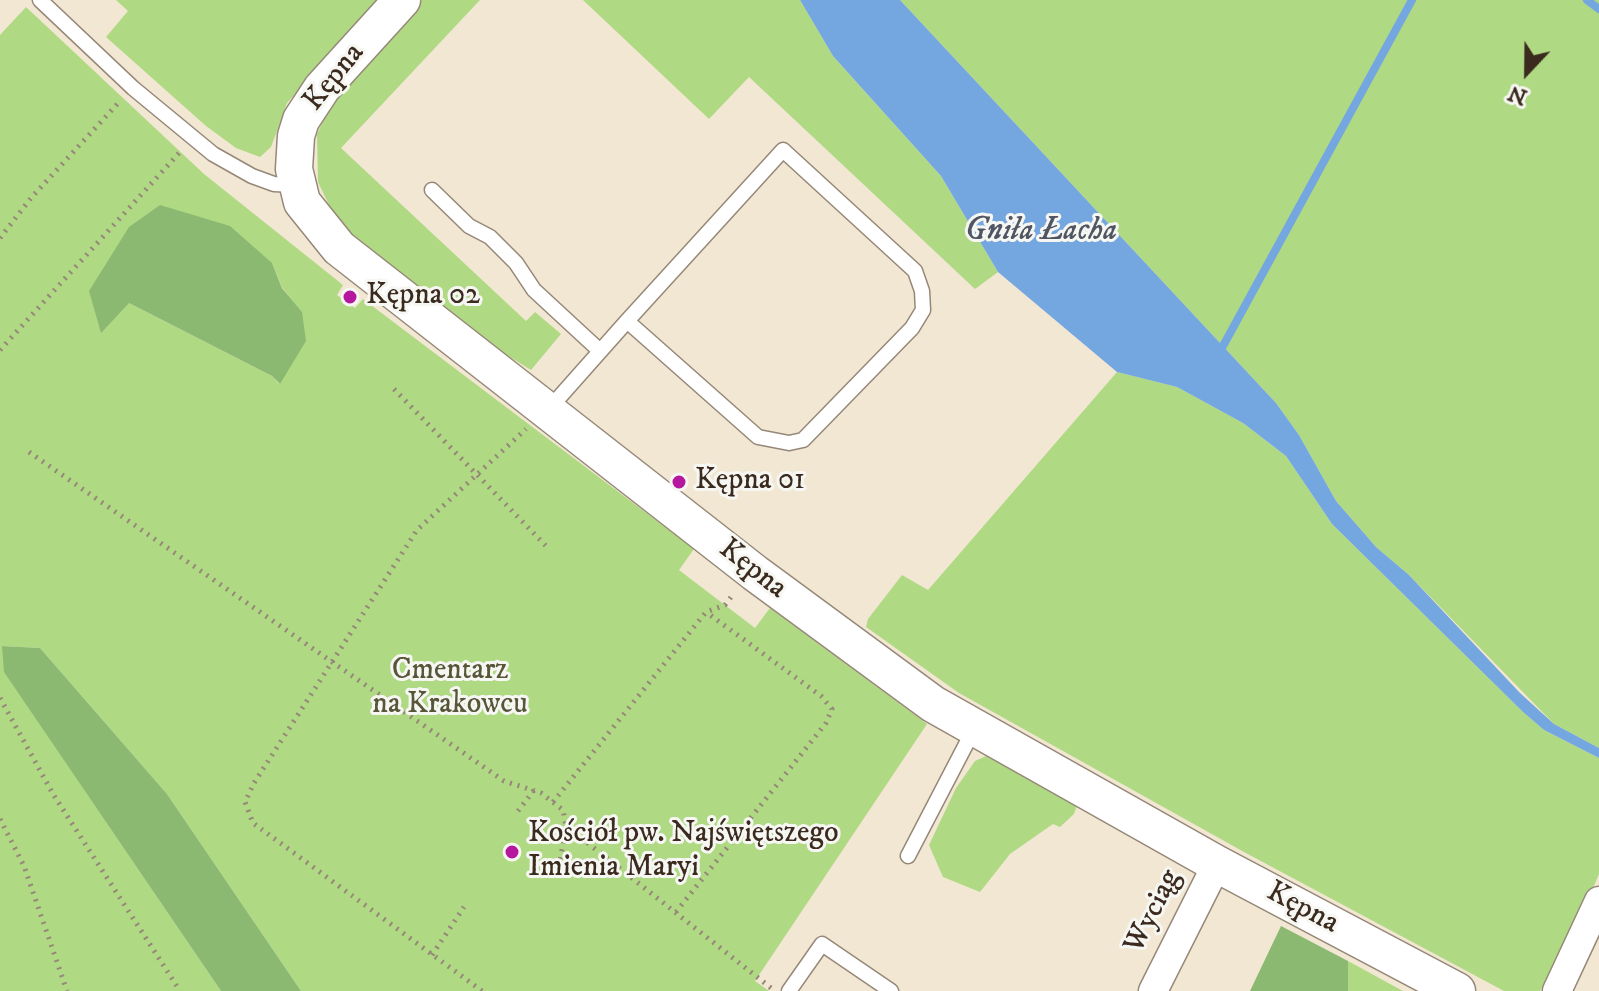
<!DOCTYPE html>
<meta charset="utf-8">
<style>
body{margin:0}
#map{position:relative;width:1599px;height:991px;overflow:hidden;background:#f2e7d3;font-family:"IM FELL DW Pica",serif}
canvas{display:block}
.north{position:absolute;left:1487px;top:32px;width:80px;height:80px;-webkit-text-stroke:6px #f6f6f2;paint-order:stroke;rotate:202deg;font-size:22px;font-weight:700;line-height:32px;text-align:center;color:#3b2a1e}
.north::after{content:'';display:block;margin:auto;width:28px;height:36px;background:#3b2a1e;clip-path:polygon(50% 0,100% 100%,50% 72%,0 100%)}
</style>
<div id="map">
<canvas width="1599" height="991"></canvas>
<div class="north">N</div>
</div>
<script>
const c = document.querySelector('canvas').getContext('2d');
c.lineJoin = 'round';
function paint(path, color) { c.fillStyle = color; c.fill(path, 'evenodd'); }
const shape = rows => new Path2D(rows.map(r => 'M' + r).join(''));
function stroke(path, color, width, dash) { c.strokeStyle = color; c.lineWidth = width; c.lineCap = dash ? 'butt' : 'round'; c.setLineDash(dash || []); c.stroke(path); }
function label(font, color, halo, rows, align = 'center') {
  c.font = font + ' "IM FELL DW Pica",serif'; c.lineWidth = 6; c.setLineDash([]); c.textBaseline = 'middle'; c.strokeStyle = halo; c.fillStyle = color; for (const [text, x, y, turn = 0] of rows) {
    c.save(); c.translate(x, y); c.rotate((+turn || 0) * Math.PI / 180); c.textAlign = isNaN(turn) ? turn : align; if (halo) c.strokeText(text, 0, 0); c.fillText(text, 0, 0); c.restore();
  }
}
paint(shape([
 [116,0,381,0,287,103,271,147,260,157,236,148,206,126,106,37,128,11],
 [422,0,480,0,341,148,526,321,535,312,561,334,531,370,489,344,356,241,336,220,318,182,317,134,336,93],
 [583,0,800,0,833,56,941,176,998,272,975,289,749,77,709,119],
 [900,0,1599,0,1599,748,1554,724,1409,575,1376,547,1336,501,1299,435,1276,403],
 [26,7,204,174,343,285,337,295,355,308,363,299,694,549,679,570,755,628,770,608,927,724,755,981,769,991,301,991,167,794,40,648,3,646,5,672,221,991,0,991,0,35],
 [272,263,282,287,302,313,279,384,272,376,129,303],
 [1117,372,1177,387,1243,423,1286,456,1332,524,1523,712,1544,730,1599,758,1599,874,1577,926,1540,991,1504,991,1244,852,959,693,866,627,868,619,902,575,928,590],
 [986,756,1077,805,1074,814,1060,827,1053,824,1010,854,980,892,943,877,929,845,956,788,975,761],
 [1348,961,1403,991,1348,991]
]), '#b0d984');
paint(shape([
 [160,205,230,226,272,263,282,288,302,312,306,341,280,384,272,376,129,303,101,333,89,291,129,227],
 [2,646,40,648,167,794,301,991,221,991,4,672],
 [1281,926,1348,961,1348,991,1250,991]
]), '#8cb972');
paint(shape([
 [800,0,900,0,1276,403,1299,435,1336,501,1376,547,1409,575,1520,693,1554,724,1599,748,1599,758,1544,730,1523,712,1332,524,1286,456,1243,423,1177,387,1117,372,998,272,941,176,833,56]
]), '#74a6df');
stroke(shape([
 [1587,0,1599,9],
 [1217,357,1412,0]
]), '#74a6df', 8);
const service = shape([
 [40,0,133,88,213,154,252,176,274,184,296,185],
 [432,190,469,226,490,237,516,263,534,290,600,351],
 [548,410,627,321,783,150,915,271,922,291,923,310,912,328,803,440,789,443,758,437,627,321],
 [908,856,974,729],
 [789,991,822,944,891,991]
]);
const minor = shape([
 [1153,991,1217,864],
 [1557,991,1599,901]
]);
const tertiary = shape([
 [402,0,322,88,301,120,296,136,294,169,302,202,339,248,755,573,933,704,1217,864,1457,991]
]);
stroke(service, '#968878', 17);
stroke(minor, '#968878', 31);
stroke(tertiary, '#968878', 39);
stroke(shape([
 [0,238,31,198,121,100],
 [0,350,180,152],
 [394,389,548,548],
 [29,452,504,781,541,793,563,810,566,826,771,988],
 [0,698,53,794,180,991],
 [553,802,706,612,725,605,734,593],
 [518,811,534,790],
 [0,819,24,866,67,991],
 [559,867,566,826],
 [676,912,826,723,832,709,821,696,706,612],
 [432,955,464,907],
 [482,991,253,823,245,802,254,783,417,530,526,429]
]), '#968878', 5, [2, 6]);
stroke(service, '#fff', 14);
stroke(minor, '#fff', 28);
stroke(tertiary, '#fff', 36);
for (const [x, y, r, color] of [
 [350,297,8,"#b5179e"],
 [679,482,8,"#b5179e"],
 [512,852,8,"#b5179e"]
]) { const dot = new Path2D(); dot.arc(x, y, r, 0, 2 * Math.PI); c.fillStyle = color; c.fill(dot); stroke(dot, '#f6f6f2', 3); }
label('30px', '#3b2a1e', '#f6f6f2', [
 ["Kępna",335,78,-51],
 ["Kępna",752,570,38],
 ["Kępna",1302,909,28],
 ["Wyciąg",1154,912,-63]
]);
label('30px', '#3b2a1e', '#f6f6f2', [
 ["Kępna 02",366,297],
 ["Kępna 01",695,482],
 ["Kościół pw. Najświętszego",528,835],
 ["Imienia Maryi",528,869]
], 'left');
label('30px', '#585638', '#f6f6f2', [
 ["Cmentarz",450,672],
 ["na Krakowcu",450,706]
]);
label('italic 32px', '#4f5562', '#f6f6f2', [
 ["Gniła Łacha",1041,232]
]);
</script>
